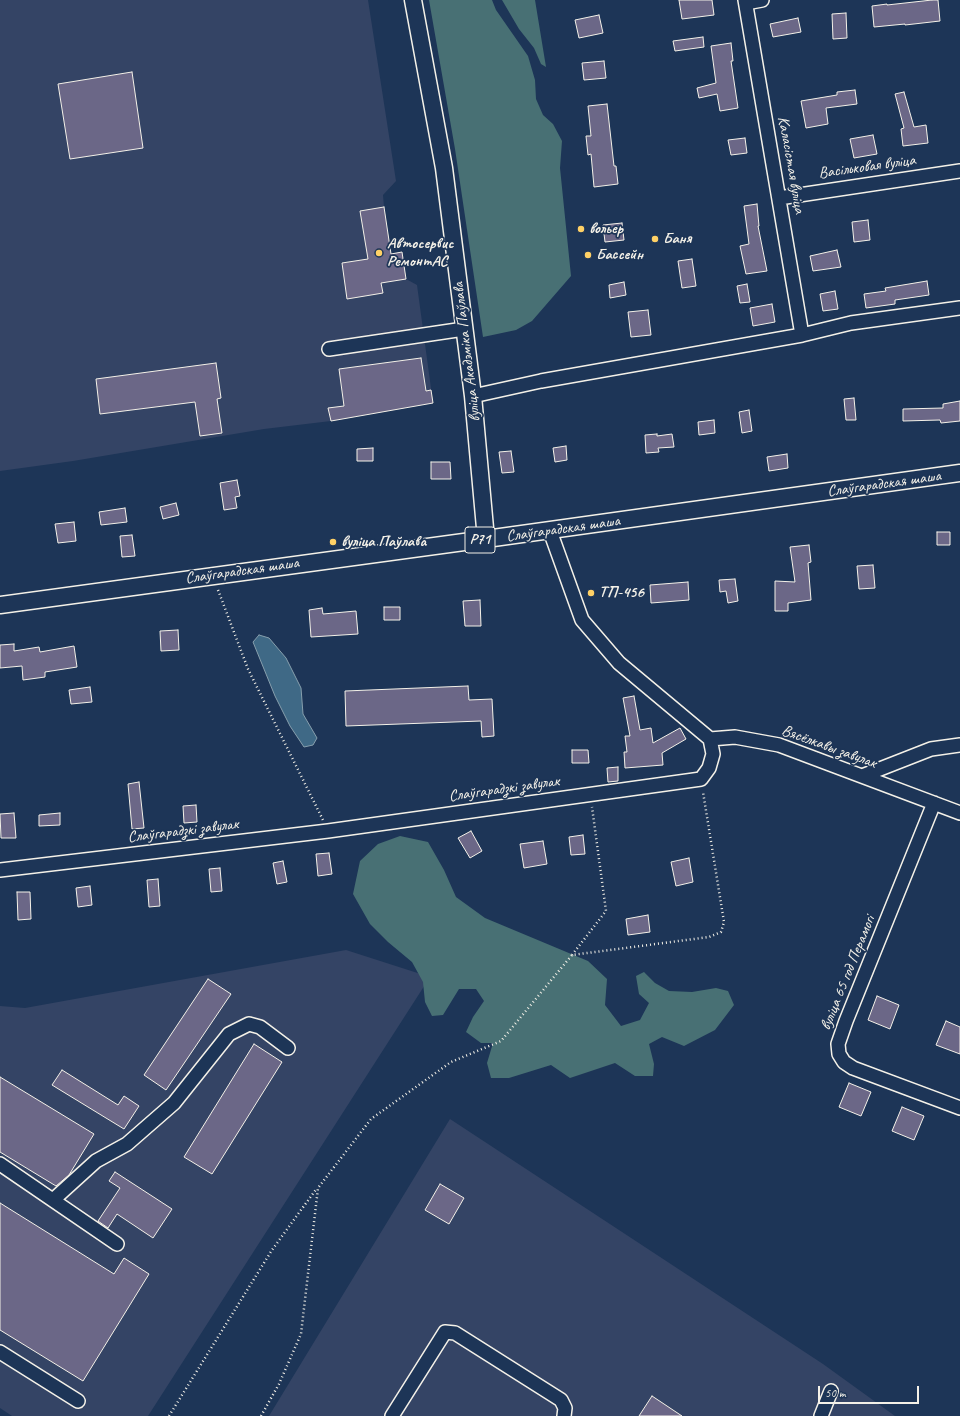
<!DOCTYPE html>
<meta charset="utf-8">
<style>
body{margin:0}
#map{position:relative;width:960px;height:1416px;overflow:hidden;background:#1d3557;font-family:Caveat,sans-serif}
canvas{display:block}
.scale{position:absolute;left:818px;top:1386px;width:101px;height:18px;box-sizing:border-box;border:2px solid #f4f1e8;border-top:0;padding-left:5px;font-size:12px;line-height:14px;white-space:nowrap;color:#f4f1e8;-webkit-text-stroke:3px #1d3557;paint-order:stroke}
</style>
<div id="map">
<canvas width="960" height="1416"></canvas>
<div class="scale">50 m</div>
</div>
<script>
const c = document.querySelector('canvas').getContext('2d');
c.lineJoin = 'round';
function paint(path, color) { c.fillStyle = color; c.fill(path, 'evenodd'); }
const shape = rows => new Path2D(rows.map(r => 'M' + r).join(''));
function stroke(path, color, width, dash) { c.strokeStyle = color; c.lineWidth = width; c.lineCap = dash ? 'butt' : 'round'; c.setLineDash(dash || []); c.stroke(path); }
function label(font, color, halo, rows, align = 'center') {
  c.font = font + ' Caveat,sans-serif'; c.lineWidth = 3.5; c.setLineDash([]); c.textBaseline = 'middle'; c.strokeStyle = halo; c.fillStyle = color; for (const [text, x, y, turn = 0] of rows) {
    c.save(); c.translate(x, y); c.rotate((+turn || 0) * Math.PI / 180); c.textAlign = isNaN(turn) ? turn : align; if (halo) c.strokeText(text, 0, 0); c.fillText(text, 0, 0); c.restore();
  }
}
paint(shape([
 [0,0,368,0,396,181,383,195,384,207,391,254,402,252,406,279,417,285,433,403,331,421,264,429,73,461,0,471],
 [346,950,430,977,148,1416,12,1416,0,1408,0,1006,25,1008],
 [450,1119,823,1364,895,1416,269,1416]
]), '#344465');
paint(shape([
 [429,0,492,0,496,10,528,56,535,80,536,99,543,115,553,124,562,141,560,168,571,276,532,321,516,330,483,337,455,149],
 [502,0,535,0,546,67,541,64,534,48,519,29],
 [400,836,428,842,444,870,456,897,485,918,588,961,607,979,605,1005,621,1026,640,1020,649,1003,639,994,636,976,644,972,655,983,669,991,692,992,716,988,728,991,734,1005,715,1030,684,1046,662,1037,649,1044,654,1064,653,1076,635,1076,615,1063,570,1078,551,1065,509,1078,491,1078,487,1063,493,1043,481,1043,466,1032,473,1017,484,1001,476,989,459,989,443,1015,432,1016,425,1002,423,982,412,962,388,942,370,924,353,894,360,861,378,844]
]), '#487074');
const water = shape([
 [259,635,269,638,286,658,301,688,303,714,317,738,313,745,304,747,290,726,275,696,253,642,259,635]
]);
paint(water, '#3f6986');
stroke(water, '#879fad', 1);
const building = shape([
 [679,0,712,0,714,15,682,19,679,0],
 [932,0,938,0,940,21,905,25,905,24,874,27,872,6,887,4,887,5,932,0],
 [846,13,847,38,833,39,832,14,846,13],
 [599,15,603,33,579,38,575,20,599,15],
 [798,18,801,32,773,37,770,24,798,18],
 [703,37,704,47,675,51,673,41,703,37],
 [731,43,733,61,731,61,738,108,720,111,717,94,699,98,697,88,716,83,711,46,731,43],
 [604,61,606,78,584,80,582,63,604,61],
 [132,72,143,148,70,159,58,84,132,72],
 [855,90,857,104,826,108,828,124,806,128,801,101,837,95,837,92,855,90],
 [904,92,914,127,926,125,928,143,903,146,901,129,904,128,895,94,904,92],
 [607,104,614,166,616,166,618,184,594,187,591,154,588,155,586,136,591,136,588,106,607,104],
 [873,135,877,154,854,158,850,139,873,135],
 [745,138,747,153,731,155,728,140,745,138],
 [757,204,759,226,758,226,767,271,746,274,740,246,749,244,744,206,757,204],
 [384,207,391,254,402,252,406,279,381,283,383,293,347,299,342,263,368,259,360,211,384,207],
 [868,220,870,240,854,242,852,222,868,220],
 [622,223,624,240,605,242,603,225,622,223],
 [837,250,841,267,813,271,810,256,837,250],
 [692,259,696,286,682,288,678,261,692,259],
 [927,281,929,295,895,300,895,304,866,308,864,294,886,291,885,288,927,281],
 [624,282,626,295,610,298,609,285,624,282],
 [747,284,750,302,740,303,737,286,747,284],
 [835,291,838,309,823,311,820,294,835,291],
 [772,304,775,322,753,326,750,308,772,304],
 [648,310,651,335,631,337,628,312,648,310],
 [421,358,426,391,431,390,433,403,331,421,328,408,344,406,339,369,421,358],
 [216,363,221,398,217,399,222,433,200,436,195,402,100,414,96,379,216,363],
 [854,398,856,420,846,420,844,399,854,398],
 [960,401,960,421,941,423,940,420,903,421,903,409,943,408,943,404,960,401],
 [749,410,752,431,742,433,739,412,749,410],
 [714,420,715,433,699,435,698,422,714,420],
 [657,434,657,436,672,434,674,447,658,448,659,452,646,453,645,435,657,434],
 [566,446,567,460,555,462,553,448,566,446],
 [373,448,373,461,357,461,357,449,373,448],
 [511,451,514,472,502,473,499,452,511,451],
 [787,454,788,468,769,471,767,457,787,454],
 [431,462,450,462,451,479,431,479,431,462],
 [237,480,240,496,235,497,237,508,224,510,220,483,237,480],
 [176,503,179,515,163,519,160,507,176,503],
 [125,508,127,522,101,525,99,512,125,508],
 [74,522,76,541,58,543,55,524,74,522],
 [937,532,950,532,950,545,937,545,937,532],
 [132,535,135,556,122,557,120,536,132,535],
 [809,545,811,562,808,563,811,600,788,603,788,611,775,611,775,581,795,582,790,547,809,545],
 [873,565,875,588,859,589,857,566,873,565],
 [735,579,738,601,728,603,726,591,720,592,719,580,735,579],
 [688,582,689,600,651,603,650,585,688,582],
 [480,600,481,626,465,626,463,601,480,600],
 [384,607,400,607,400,620,384,620,384,607],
 [322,608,323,614,356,611,358,634,311,637,309,610,322,608],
 [178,630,179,650,161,651,160,631,178,630],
 [14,644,14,651,39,647,40,652,74,646,77,667,45,672,45,677,23,680,22,666,0,668,0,645,14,644],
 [468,686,469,700,492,699,494,736,482,737,481,721,346,726,345,691,468,686],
 [90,687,92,702,71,704,69,690,90,687],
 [634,696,640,730,651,728,653,743,680,728,686,739,662,753,663,765,625,768,624,752,627,752,625,736,630,736,623,698,634,696],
 [572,750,588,750,589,763,572,763,572,750],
 [618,767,618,781,608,782,607,768,618,767],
 [139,782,144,828,132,829,128,784,139,782],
 [196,805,197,822,184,823,183,806,196,805],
 [14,813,16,838,1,838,0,814,14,813],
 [60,813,60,825,39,826,39,815,60,813],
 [471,831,482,851,470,858,458,838,471,831],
 [583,835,585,854,571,855,569,837,583,835],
 [543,841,547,864,524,868,520,844,543,841],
 [329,853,332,874,318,876,316,854,329,853],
 [689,858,693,882,676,886,671,862,689,858],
 [283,861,287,882,277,884,273,863,283,861],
 [220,868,222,891,211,892,209,869,220,868],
 [158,879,160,906,149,907,147,880,158,879],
 [90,886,92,905,78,907,76,888,90,886],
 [17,892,30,892,31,919,18,920,17,892],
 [648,915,650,932,628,935,626,919,648,915],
 [208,979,231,994,166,1090,144,1075,208,979],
 [877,996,899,1005,890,1029,868,1020,877,996],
 [946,1021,960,1027,960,1054,936,1045,946,1021],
 [254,1044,282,1062,212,1174,184,1157,254,1044],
 [62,1070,118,1105,124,1096,139,1106,124,1129,52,1085,62,1070],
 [0,1077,94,1134,69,1175,56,1186,0,1152,0,1077],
 [849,1083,871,1092,861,1116,839,1107,849,1083],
 [902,1107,924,1116,914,1140,892,1131,902,1107],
 [115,1172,172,1209,153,1238,117,1214,108,1228,98,1221,120,1188,109,1181,115,1172],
 [440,1184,464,1198,449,1224,425,1210,440,1184],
 [0,1203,114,1274,124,1258,149,1274,83,1381,0,1330,0,1203],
 [652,1396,682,1416,639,1416,652,1396]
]);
paint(building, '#6b6787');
stroke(building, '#f4f1e8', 1);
const minor = shape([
 [745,0,802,335],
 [746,3,762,0],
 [779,198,960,171],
 [329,349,464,329],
 [473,396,541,381,802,335,851,323,960,308],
 [710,739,735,737,779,745,960,813],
 [862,776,931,749,960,745],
 [934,803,846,1021,838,1044,839,1054,844,1062,853,1068,960,1108],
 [0,870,328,831,701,779,709,768,713,754,710,739,619,663,582,620,550,531],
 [0,1164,117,1244],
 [53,1200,96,1161,127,1144,174,1103,229,1034,249,1024,260,1027,288,1048],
 [0,1352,78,1401],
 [392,1416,445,1332,455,1333,561,1400,565,1408,564,1416],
 [821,1416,831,1391]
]);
const major = shape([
 [413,0,444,168,473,396,486,539],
 [0,605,486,539,960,473]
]);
stroke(minor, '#f4f1e8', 16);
stroke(major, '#f4f1e8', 19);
stroke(shape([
 [218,590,248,669,323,820],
 [572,955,606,911,592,807],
 [169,1416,272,1250,317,1188],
 [261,1416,279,1384,301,1334,318,1188,371,1119,451,1062,501,1041,572,955,709,937,721,932,724,922,703,792]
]), '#f4f1e8', 2.5, [1, 3]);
stroke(minor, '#1d3557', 13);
stroke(major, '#1d3557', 16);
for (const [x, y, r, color] of [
 [581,229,4,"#ffd166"],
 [655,239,4,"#ffd166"],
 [379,253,4,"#ffd166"],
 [588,255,4,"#ffd166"],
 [333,542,4,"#ffd166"],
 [591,593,4,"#ffd166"]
]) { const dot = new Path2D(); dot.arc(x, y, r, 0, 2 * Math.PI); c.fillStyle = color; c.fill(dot); stroke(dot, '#1d3557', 1.5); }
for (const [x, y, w] of [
 [480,540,30]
]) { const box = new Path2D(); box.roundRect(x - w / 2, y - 13, w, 26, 3); c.fillStyle = '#1d3557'; c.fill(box); stroke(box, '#f4f1e8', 1); }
label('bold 15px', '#f4f1e8', null, [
 ["Р71",480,540]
]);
label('16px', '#f4f1e8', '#1d3557', [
 ["Каласістая вуліца",791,165,80],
 ["Васільковая вуліца",867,167,-8],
 ["вуліца Акадэміка Паўлава",467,352,-97],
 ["Слаўгарадская шаша",884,484,-8],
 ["Слаўгарадская шаша",563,529,-8],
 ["Слаўгарадская шаша",242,571,-8],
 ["Вясёлкавы завулак",829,747,20],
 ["Слаўгарадзкі завулак",504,789,-8],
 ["Слаўгарадзкі завулак",183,831,-7],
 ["вуліца 65 год Перамогі",848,973,-68]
]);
label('bold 16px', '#f4f1e8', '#1d3557', [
 ["вольер",589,229],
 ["Баня",663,239],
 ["Автосервис",387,244],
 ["РемонтАС",387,262],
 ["Бассейн",596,255],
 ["вуліца Паўлава",341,542],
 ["ТП-456",599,593]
], 'left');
</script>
